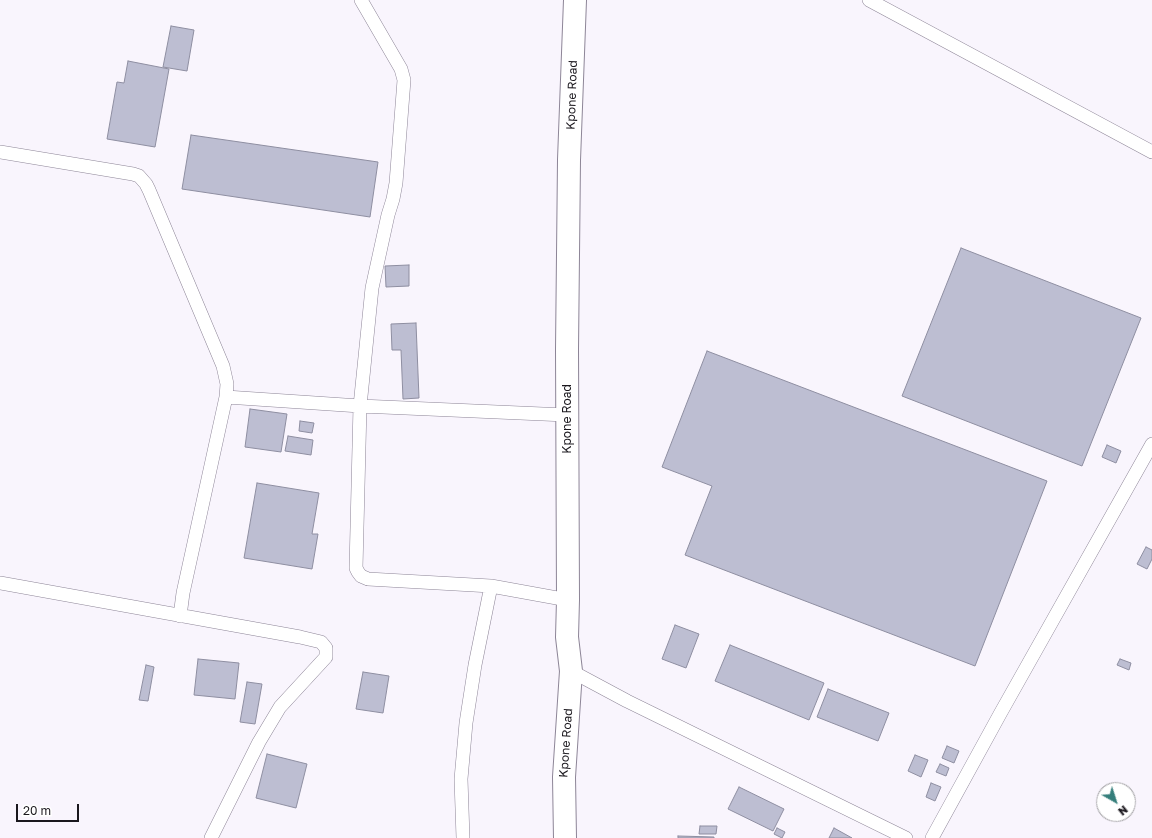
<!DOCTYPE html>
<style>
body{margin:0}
#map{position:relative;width:1152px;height:838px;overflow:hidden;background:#f9f5fd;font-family:"Golos Text",sans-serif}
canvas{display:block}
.north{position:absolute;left:1096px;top:782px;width:40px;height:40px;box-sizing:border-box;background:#fff;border:1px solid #a3a2a5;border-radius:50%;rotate:141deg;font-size:11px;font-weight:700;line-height:16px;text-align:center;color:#1a171d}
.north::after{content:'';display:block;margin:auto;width:14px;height:18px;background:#357e7b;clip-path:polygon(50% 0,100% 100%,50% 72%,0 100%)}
.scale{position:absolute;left:16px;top:804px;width:63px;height:18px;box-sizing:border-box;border:2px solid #1a171d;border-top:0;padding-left:5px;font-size:12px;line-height:14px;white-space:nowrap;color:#1a171d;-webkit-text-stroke:3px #fff;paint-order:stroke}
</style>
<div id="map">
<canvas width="1152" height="838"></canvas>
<div class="north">N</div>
<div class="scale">20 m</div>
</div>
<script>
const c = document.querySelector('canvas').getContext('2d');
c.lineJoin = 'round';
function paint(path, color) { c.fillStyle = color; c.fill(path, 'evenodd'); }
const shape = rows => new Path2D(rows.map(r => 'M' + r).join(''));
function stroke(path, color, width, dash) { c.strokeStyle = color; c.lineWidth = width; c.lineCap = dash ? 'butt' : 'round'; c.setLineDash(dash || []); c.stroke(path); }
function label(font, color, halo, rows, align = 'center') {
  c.font = font + ' "Golos Text",sans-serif'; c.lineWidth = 4; c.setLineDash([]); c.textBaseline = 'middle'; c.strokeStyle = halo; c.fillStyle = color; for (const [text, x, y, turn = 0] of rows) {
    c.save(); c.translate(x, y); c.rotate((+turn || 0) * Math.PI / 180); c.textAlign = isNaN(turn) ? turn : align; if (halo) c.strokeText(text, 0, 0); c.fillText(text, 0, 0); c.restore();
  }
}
const building = shape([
 [171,26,194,30,187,71,163,67,171,26],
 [128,61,169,69,155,147,107,139,117,82,124,83,128,61],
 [191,135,378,162,370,217,182,189,191,135],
 [961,248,1141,318,1082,466,902,396,961,248],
 [409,265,409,286,386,287,385,266,409,265],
 [416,323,419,398,403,399,401,350,392,350,391,324,416,323],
 [707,351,1047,481,975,666,685,555,712,486,662,467,707,351],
 [250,409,287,414,281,452,245,447,250,409],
 [300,421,314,423,312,433,299,431,300,421],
 [288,436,313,440,311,455,285,451,288,436],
 [1107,445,1121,451,1116,463,1102,457,1107,445],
 [257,483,319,493,312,534,318,534,312,569,244,558,257,483],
 [1146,547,1152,550,1152,559,1147,569,1137,564,1146,547],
 [675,625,699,634,686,668,662,659,675,625],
 [730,645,824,683,809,720,715,681,730,645],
 [198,659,239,663,235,699,194,695,198,659],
 [1120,659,1131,663,1129,670,1117,665,1120,659],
 [146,665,154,667,148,701,139,700,146,665],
 [363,672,389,676,383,713,356,709,363,672],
 [247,682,262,684,255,724,240,722,247,682],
 [828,689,889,713,878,741,817,717,828,689],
 [947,746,959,751,954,763,942,758,947,746],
 [267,754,307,764,296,808,256,798,267,754],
 [915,755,928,760,921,777,908,771,915,755],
 [940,764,949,768,946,776,936,772,940,764],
 [931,783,941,787,935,801,926,797,931,783],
 [739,787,784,809,773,831,728,809,739,787],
 [700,826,717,826,716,834,699,834,700,826],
 [777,828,785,832,782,838,774,834,777,828],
 [834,828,852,838,829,838,834,828],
 [678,836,714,837,714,838,678,838,678,836]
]);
paint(building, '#bdbed2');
stroke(building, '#8e8ea1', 1);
const lane = shape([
 [361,0,401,69,404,80,396,183,393,199,388,215,372,288,360,406,356,568,358,572,361,576,368,579,491,586,568,600],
 [869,0,1152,152],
 [0,152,133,174,139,176,146,184,149,190,223,366,227,384,226,397,183,593,180,616],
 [226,397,360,406,566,415],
 [0,583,300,637,321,642,326,648,326,657,280,707,259,742,211,838],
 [571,671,627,701,906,838],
 [463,838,461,779,466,723,475,665,491,586],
 [932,838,1000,714,1152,444]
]);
const secondary = shape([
 [565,838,564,777,571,671,567,637,568,600,567,349,569,160,575,0]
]);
stroke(lane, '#8d8597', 14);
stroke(secondary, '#8d8597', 24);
stroke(lane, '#fff', 13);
stroke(secondary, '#fff', 22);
label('12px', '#1a171d', '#fff', [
 ["Kpone Road",572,95,-88],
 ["Kpone Road",567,419,-90],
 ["Kpone Road",566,743,-86]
]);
</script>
